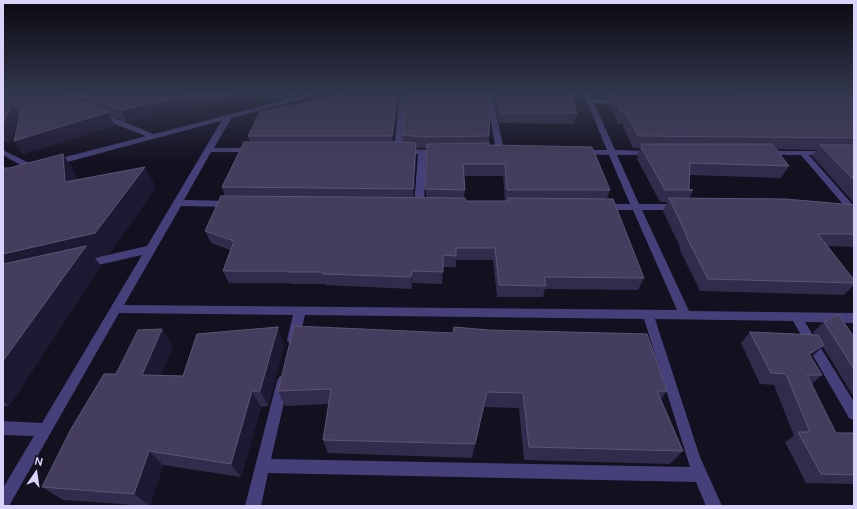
<!DOCTYPE html>
<style>
body{margin:0}
#map{position:relative;width:857px;height:509px;overflow:hidden;background:#13101f;font-family:"DM Sans",sans-serif}
canvas{display:block}
.frame{position:absolute;inset:0;border:4px solid #dad3fa;pointer-events:none}
.north{position:absolute;left:16px;top:453px;width:40px;height:40px;-webkit-text-stroke:3px #13101f;paint-order:stroke;rotate:13deg;font-size:11px;font-weight:700;line-height:16px;text-align:center;color:#dad3fa}
.north::after{content:'';display:block;margin:auto;width:14px;height:18px;background:#dad3fa;clip-path:polygon(50% 0,100% 100%,50% 72%,0 100%)}
</style>
<div id="map">
<canvas width="857" height="509"></canvas>
<div class="frame"></div>
<div class="north">N</div>
</div>
<script>
const c = document.querySelector('canvas').getContext('2d');
c.lineJoin = 'round';
const shape = rows => new Path2D(rows.map(r => 'M' + r).join(''));
function paint(path, color) { c.fillStyle = color; c.fill(path, 'evenodd'); }
function stroke(path, color, width, dash) { c.strokeStyle = color; c.lineWidth = width; c.lineCap = dash ? 'butt' : 'round'; c.setLineDash(dash || []); c.stroke(path); }
paint(shape([
 [291,94,299,94,281,106,277,106,277,104,291,94],
 [400,94,406,94,402,149,439,150,443,152,439,154,426,154,424,206,419,209,414,206,418,154,403,153,394,150,400,94],
 [486,94,492,94,504,151,503,153,497,153,496,151,486,94],
 [584,94,590,94,593,99,624,100,627,102,624,104,594,103,615,150,651,151,655,153,651,155,617,155,639,204,679,204,684,207,679,210,642,210,689,311,854,313,854,323,805,322,854,402,854,420,849,418,793,321,655,319,700,457,722,506,706,506,696,482,268,473,261,506,245,506,277,381,279,377,283,375,287,377,289,381,271,459,690,467,644,319,305,315,299,340,297,343,293,345,289,343,287,340,293,315,119,313,9,506,3,506,3,488,34,436,3,435,3,421,42,423,142,255,85,268,81,267,80,264,81,261,147,246,225,115,228,115,232,117,214,148,253,148,257,150,253,152,211,152,184,200,231,201,235,204,231,207,181,206,124,305,677,310,633,210,603,210,598,207,603,204,630,204,609,155,581,154,577,152,581,150,607,150,584,94],
 [97,113,103,113,158,136,154,138,151,138,97,117,97,113],
 [3,150,35,166,36,168,35,170,29,170,3,155,3,150],
 [762,151,854,151,854,155,809,155,853,205,854,208,850,210,847,209,801,155,765,155,761,153,762,151]
]), '#454079');
paint(shape([
 [309,94,321,94,56,165,50,165,49,163,50,161,309,94]
]), '#454079');
paint(shape([
 [3,94,239,94,231,99,127,122,109,115,114,125,23,154,14,141,19,120,9,143,3,140],
 [86,100,88,105,82,102],
 [338,94,398,94,393,142,403,142,403,135,407,98,407,94,486,94,486,98,489,136,489,145,610,190,607,198,644,278,638,290,545,289,543,297,497,297,493,260,456,260,456,267,443,267,442,284,412,283,412,289,325,285,325,284,291,284,290,283,229,283,223,271,230,250,211,243,205,231,225,196,222,187,250,142,248,136,339,96],
 [416,148,427,148,426,197,414,197,416,155],
 [464,176,503,176,505,201,466,201,464,198,465,190],
 [492,94,570,94,577,113,574,124,499,123],
 [604,94,854,94,854,203,812,156,817,150,776,149,789,166,781,178,689,175,689,190,693,190,689,199,854,205,854,247,827,246,854,280,854,285,844,295,700,291,679,248,680,247,663,211,667,202,660,202,637,159,638,157,637,156,640,148,633,148,622,124,617,124,617,120,609,105,611,98,606,98],
 [63,154,76,174,76,180,156,187,110,253,94,257,101,266,9,406,3,406,3,168,9,168],
 [824,322,854,337,854,397,823,347,811,357,822,375,812,384,836,433,854,433,854,484,806,483,785,442,794,436,774,385,760,384,741,343,750,332,815,335,813,332],
 [294,326,667,391,661,399,683,451,670,464,524,460,519,408,484,407,472,458,328,453,323,440,329,404,285,406,278,391],
 [284,344,268,406,261,407,241,477,163,465,150,506,63,500,42,487,116,374,173,346,161,375,183,376]
]), '#332b4b');
paint(shape([
 [75,94,97,94,83,95,86,100,80,103],
 [193,94,239,94,231,99,127,122,121,110],
 [397,94,398,94,393,146,392,136],
 [12,104,20,117,9,143,3,135,3,123],
 [108,112,114,125,23,154,14,141],
 [416,143,416,155,414,201,413,189],
 [63,154,76,174,79,203,65,182],
 [145,167,156,187,110,253,94,257,101,266,9,406,3,401,3,254],
 [412,271,412,289,411,277],
 [278,327,284,344,268,406,260,391],
 [162,329,173,346,155,391,142,375],
 [824,345,812,357,797,366,809,354],
 [252,391,261,407,241,477,231,464],
 [487,392,484,407,472,458,475,444],
 [149,451,163,465,150,506,134,494]
]), '#1e1832');
const building = shape([
 [3,94,62,94,108,112,14,141,22,108,12,104,3,123,3,94],
 [84,94,193,94,121,110,83,95,84,94],
 [346,94,397,94,392,136,248,136,260,112,346,94],
 [496,94,570,94,577,113,501,113,496,94],
 [613,94,854,96,854,138,638,136,626,112,621,112,620,109,613,94],
 [406,98,488,98,490,112,489,136,422,137,403,135,406,98],
 [244,142,397,142,416,143,413,189,222,187,244,142],
 [489,143,489,145,592,147,610,190,507,190,505,164,463,164,465,190,425,189,427,144,489,143],
 [641,144,772,144,789,166,690,163,689,190,693,190,665,190,641,147,643,147,641,144],
 [820,145,854,145,854,180,820,145],
 [63,154,65,182,145,167,95,233,3,254,3,168,9,168,63,154],
 [221,196,465,198,466,201,508,201,508,198,613,199,644,278,544,277,546,286,499,285,495,248,456,248,456,256,443,255,443,272,412,271,411,277,323,274,323,272,287,272,287,271,223,271,234,241,205,231,221,196],
 [669,198,786,199,854,205,854,234,818,234,854,280,854,283,708,279,686,236,687,236,669,198],
 [86,246,3,361,3,264,86,246],
 [838,314,854,337,854,369,824,322,838,314],
 [294,326,453,333,454,327,489,330,647,334,667,391,657,391,683,451,529,447,523,393,487,392,475,444,323,440,331,389,278,391,294,326],
 [278,327,260,391,252,391,231,464,149,451,134,494,42,487,71,429,104,374,116,374,138,330,162,329,142,375,183,376,197,334,278,327],
 [750,332,818,335,824,345,809,354,822,375,807,375,836,433,854,433,854,475,821,474,798,432,810,432,786,374,771,373,750,332]
]);
paint(building, '#453d5e');
stroke(building, '#5c5476', 1);
const sky = c.createLinearGradient(0, 0, 0, 165);
sky.addColorStop(0, '#0a0911');
sky.addColorStop(0.57, '#33374d');
sky.addColorStop(1, '#33374d00');
c.fillStyle = sky;
c.fillRect(0, 0, 857, 165);
</script>
